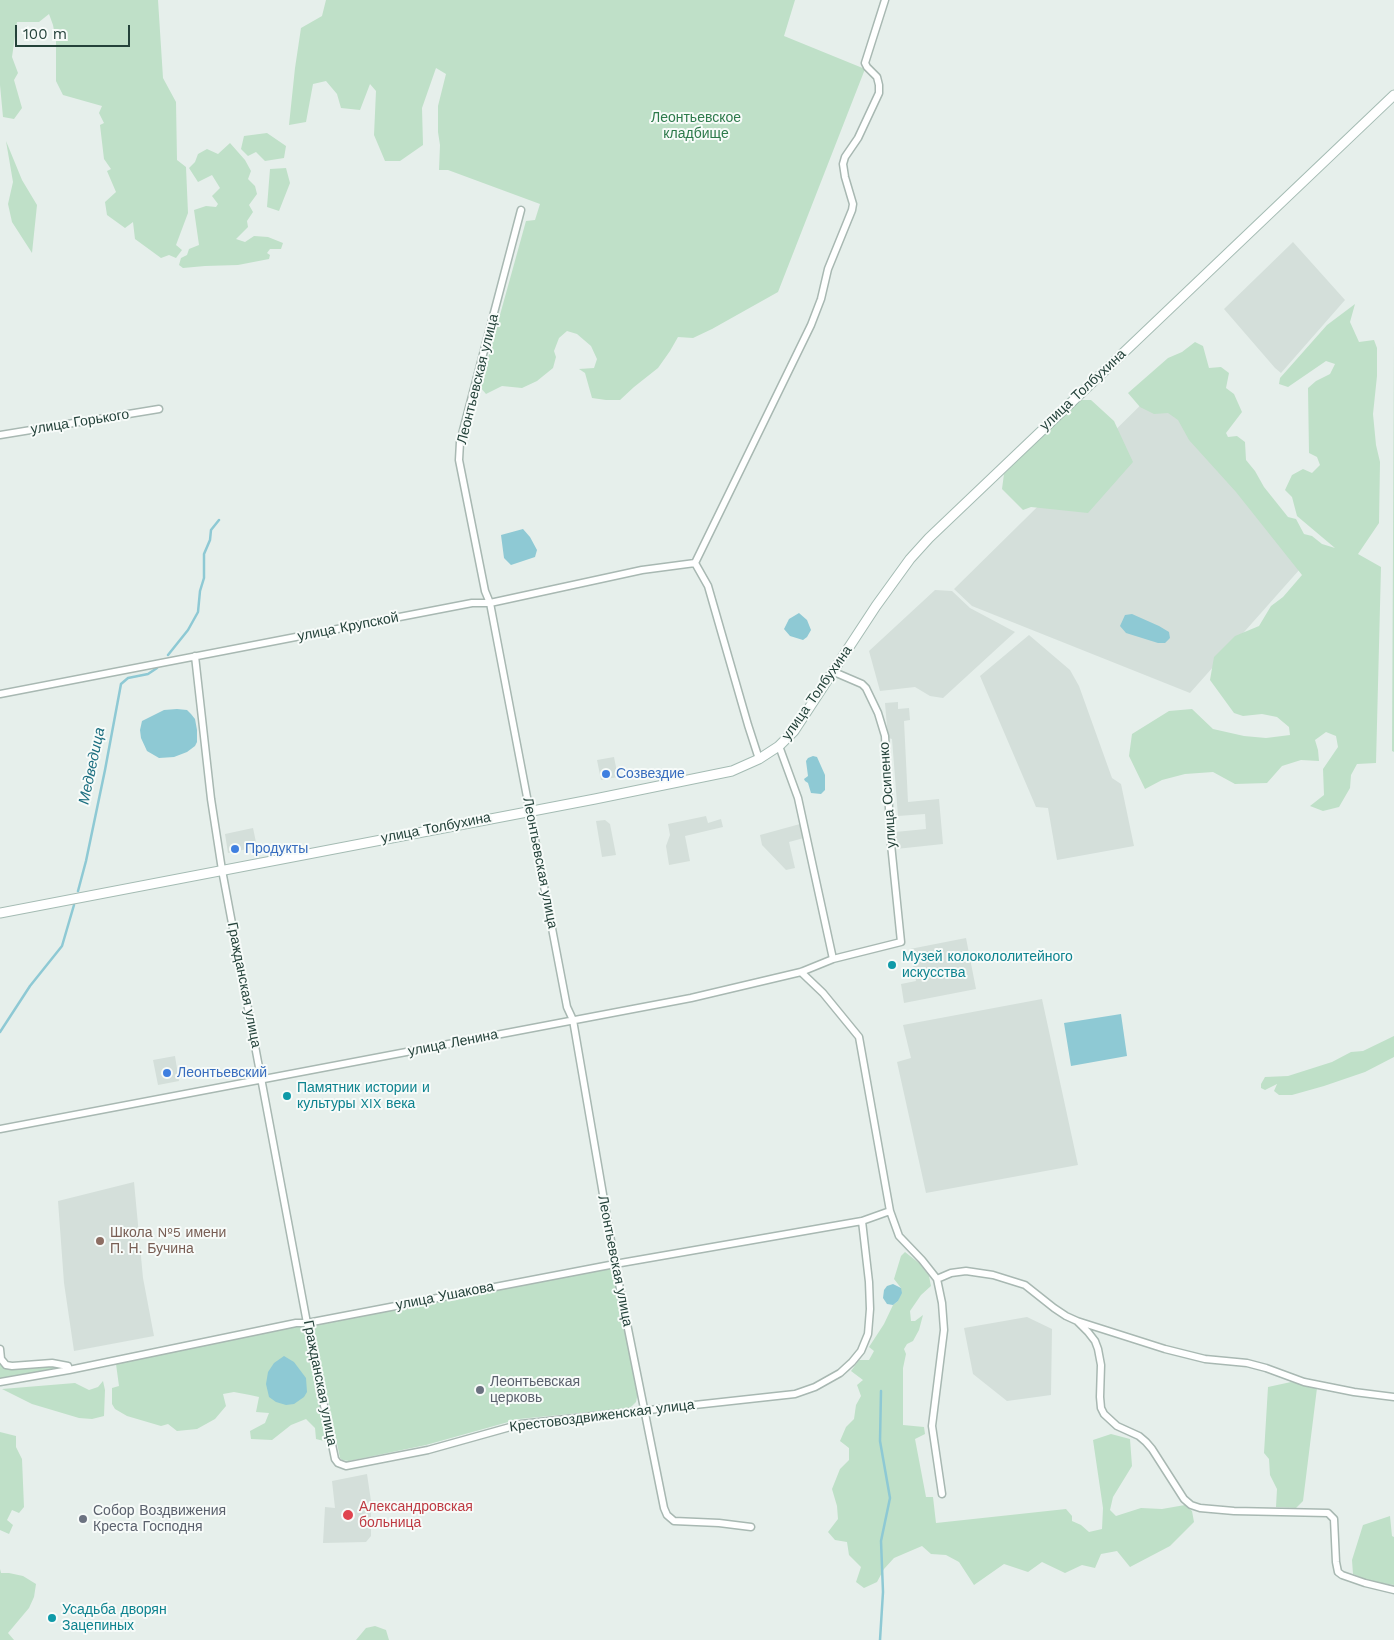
<!DOCTYPE html>
<meta charset="utf-8">
<style>
body{margin:0}
#map{position:relative;width:1394px;height:1640px;overflow:hidden;background:#e6efeb;font-family:"Work Sans",sans-serif}
canvas{display:block}
.scale{position:absolute;left:15px;top:25px;width:115px;height:22px;box-sizing:border-box;border:2px solid #24423a;border-top:0;padding-left:6px;font-size:15px;line-height:18px;white-space:nowrap;color:#24423a;-webkit-text-stroke:4px #f7fbf9;paint-order:stroke}
</style>
<div id="map">
<canvas width="1394" height="1640"></canvas>
<div class="scale">100 m</div>
</div>
<script>
const c = document.querySelector('canvas').getContext('2d');
c.lineJoin = 'round';
function paint(path, color) { c.fillStyle = color; c.fill(path, 'evenodd'); }
const shape = rows => new Path2D(rows.map(r => 'M' + r).join(''));
function stroke(path, color, width, dash) { c.strokeStyle = color; c.lineWidth = width; c.lineCap = dash ? 'butt' : 'round'; c.setLineDash(dash || []); c.stroke(path); }
function label(font, color, halo, rows, align = 'center') {
  c.font = font + ' "Work Sans",sans-serif'; c.lineWidth = 4; c.setLineDash([]); c.textBaseline = 'middle'; c.strokeStyle = halo; c.fillStyle = color; for (const [text, x, y, turn = 0] of rows) {
    c.save(); c.translate(x, y); c.rotate((+turn || 0) * Math.PI / 180); c.textAlign = isNaN(turn) ? turn : align; if (halo) c.strokeText(text, 0, 0); c.fillText(text, 0, 0); c.restore();
  }
}
paint(shape([
 [1293,242,1345,300,1281,373,1275,368,1224,309],
 [1160,386,1300,569,1190,693,972,606,954,589],
 [935,590,952,591,970,608,1015,632,943,698,930,696,915,687,880,691,869,651],
 [1029,635,1070,670,1079,686,1112,778,1121,784,1134,846,1057,860,1048,808,1036,807,980,676],
 [898,702,898,709,909,708,910,720,904,721,908,802,939,799,943,844,896,849,895,832,926,829,925,814,898,816,892,739,888,738,885,703],
 [614,757,618,777,601,780,597,760],
 [706,816,708,823,721,819,723,827,685,836,690,861,669,865,666,846,670,835,668,824],
 [605,820,610,824,616,855,602,857,596,821],
 [800,824,804,838,789,842,795,868,786,870,762,845,760,835],
 [253,828,257,847,228,853,225,834],
 [966,938,976,989,904,1003,901,984,916,981,910,949],
 [1042,999,1078,1165,926,1193,897,1062,911,1058,903,1025],
 [175,1056,179,1081,158,1085,153,1060],
 [134,1182,143,1278,154,1336,74,1351,64,1283,58,1201],
 [1027,1317,1052,1329,1051,1395,1007,1401,973,1374,964,1328],
 [367,1474,371,1501,371,1536,366,1542,323,1543,325,1507,335,1508,332,1481]
]), '#d4dfda');
paint(shape([
 [0,0,158,0,163,78,176,102,177,160,186,167,188,213,176,245,182,250,176,258,169,255,161,258,135,239,133,222,125,228,107,215,105,202,116,192,107,171,111,169,104,159,100,125,104,123,99,113,102,106,63,95,56,81,56,41,53,25,49,14,39,22,17,22,12,57,18,73,14,80,22,108,14,119,3,117,0,85],
 [326,0,795,0,784,36,865,69,778,292,712,329,693,338,678,337,670,351,658,368,634,387,620,400,606,400,592,398,585,373,579,369,594,368,597,359,591,346,577,334,567,331,559,338,554,351,556,357,553,368,537,381,522,388,502,386,486,394,480,387,526,221,535,220,540,204,448,170,439,170,440,145,438,132,438,106,446,74,436,68,422,108,423,145,400,161,385,161,374,135,376,91,370,84,360,110,341,108,337,94,326,81,313,84,306,122,289,125,295,68,301,28,322,16],
 [267,133,286,146,284,158,265,161,256,152,248,156,241,149,244,136],
 [6,141,22,180,37,205,32,253,12,222,8,204,13,182],
 [230,143,245,160,251,171,248,179,255,186,257,194,249,205,253,212,247,221,248,227,236,239,245,242,254,236,268,237,283,243,281,249,270,249,267,253,270,255,269,259,238,265,205,266,183,268,179,265,181,258,187,255,189,249,199,245,194,210,206,206,216,207,218,204,212,196,220,188,212,175,198,182,189,168,195,162,198,154,207,149,218,154],
 [286,168,290,183,279,211,267,207,270,169],
 [1355,304,1350,322,1359,342,1374,340,1377,348,1377,376,1373,414,1376,445,1380,462,1379,523,1358,554,1381,567,1376,763,1357,764,1351,775,1350,788,1339,807,1323,811,1310,806,1324,795,1323,769,1338,747,1336,736,1326,732,1315,740,1318,750,1319,761,1301,760,1282,766,1267,783,1235,784,1213,772,1185,774,1162,780,1145,789,1129,756,1132,734,1169,711,1192,709,1213,729,1244,736,1266,738,1290,735,1289,727,1277,717,1262,714,1243,716,1234,713,1210,680,1214,657,1235,636,1259,626,1271,606,1283,597,1302,575,1236,492,1189,440,1178,420,1168,413,1154,414,1140,407,1128,393,1168,358,1182,352,1195,342,1203,346,1209,368,1221,367,1229,373,1226,388,1234,394,1242,412,1226,433,1228,437,1237,436,1245,442,1246,460,1255,471,1264,487,1288,517,1296,519,1304,534,1312,536,1322,544,1335,548,1297,516,1292,497,1285,490,1292,475,1303,469,1312,473,1320,465,1317,457,1309,453,1308,388,1316,381,1330,374,1335,364,1326,361,1288,387,1279,384,1280,378,1327,325],
 [1394,341,1394,752,1392,751],
 [1080,400,1091,400,1114,421,1133,462,1088,513,1031,507,1023,510,1002,489,1004,474],
 [1394,1036,1394,1057,1365,1072,1324,1086,1292,1095,1279,1095,1274,1091,1277,1084,1265,1090,1261,1088,1261,1084,1265,1077,1288,1076,1332,1062,1351,1052,1363,1051],
 [905,1252,919,1263,929,1276,931,1286,921,1295,910,1311,911,1321,915,1321,923,1315,919,1330,913,1341,907,1344,904,1349,906,1354,903,1368,903,1425,924,1427,925,1434,915,1439,926,1497,933,1497,936,1523,1066,1509,1072,1516,1072,1521,1081,1525,1089,1532,1102,1529,1103,1508,1093,1440,1111,1434,1130,1439,1132,1466,1113,1497,1110,1510,1116,1516,1141,1508,1162,1509,1185,1505,1192,1511,1194,1522,1170,1546,1130,1567,1117,1551,1101,1554,1095,1568,1082,1565,1065,1573,1042,1562,1028,1572,1004,1564,974,1585,959,1562,946,1555,931,1554,922,1546,894,1558,884,1569,877,1582,864,1588,856,1582,861,1567,849,1555,847,1542,835,1540,828,1532,838,1519,837,1506,832,1489,840,1469,849,1460,849,1448,840,1441,846,1427,854,1419,856,1405,861,1396,857,1385,863,1380,851,1371,859,1360,869,1360,874,1351,869,1347,884,1324,893,1305,898,1301,901,1288,894,1279,901,1256],
 [611,1268,614,1271,638,1393,636,1402,632,1406,629,1408,519,1419,426,1445,349,1461,342,1460,340,1458,313,1326],
 [294,1327,305,1327,328,1442,316,1439,315,1428,306,1419,291,1425,272,1440,251,1439,250,1431,265,1423,269,1413,256,1412,259,1397,250,1395,234,1392,223,1394,226,1406,215,1419,197,1429,177,1431,168,1424,161,1426,127,1416,115,1409,112,1404,112,1388,119,1386,116,1364],
 [0,1361,2,1364,61,1366,64,1370,0,1379],
 [103,1381,105,1390,104,1416,92,1419,79,1418,32,1404,2,1389,75,1383,89,1390,98,1387],
 [1291,1382,1317,1388,1303,1501,1296,1508,1276,1507,1277,1489,1270,1475,1269,1459,1264,1453,1268,1387],
 [0,1432,16,1436,16,1447,22,1459,24,1507,19,1513,12,1510,7,1520,13,1525,9,1534,0,1530],
 [1390,1516,1392,1536,1394,1537,1394,1585,1370,1581,1353,1574,1352,1560,1363,1525],
 [0,1569,1,1573,9,1573,23,1576,36,1584,34,1597,29,1608,8,1633,14,1640,0,1640],
 [375,1626,386,1630,389,1640,356,1640,366,1628]
]), '#bfe0c8');
paint(shape([
 [523,529,530,537,537,550,535,557,511,565,504,558,501,535],
 [799,613,807,620,811,630,807,637,803,640,790,636,784,629,789,619],
 [1132,614,1159,626,1169,632,1170,638,1165,643,1158,643,1126,633,1120,626,1125,615],
 [177,709,187,710,191,714,195,719,197,730,197,742,195,746,187,752,174,757,159,758,147,751,141,738,140,730,142,721,164,710],
 [813,756,817,757,825,775,825,790,821,794,811,793,808,783,805,781,804,779,808,776,806,761,808,758],
 [1121,1014,1127,1056,1071,1066,1064,1023],
 [893,1284,901,1288,902,1293,898,1301,893,1305,887,1304,883,1298,884,1290,887,1286],
 [284,1356,294,1362,306,1378,307,1392,304,1397,294,1404,286,1405,276,1402,269,1397,266,1384,268,1372,274,1363]
]), '#8ec9d4');
stroke(shape([
 [168,655,188,630,198,612,200,591,204,578,204,554,210,540,211,530,219,520],
 [78,891,86,861,105,770,121,684,128,678,148,674,157,668],
 [0,1032,30,986,62,946,74,905],
 [880,1640,883,1592,881,1541,890,1498,880,1441,881,1391]
]), '#8ec9d4', 2.5);
const minor = shape([
 [521,210,460,442,459,460,485,591,490,603,567,1007,573,1020,615,1264,664,1508,667,1515,674,1521,719,1523,751,1527],
 [0,435,159,409],
 [695,563,811,325,821,299,828,269,852,210,853,204,845,177,843,164,845,157,858,138,879,93,879,85,877,77,867,67,865,63,885,0],
 [695,563,708,586,748,725,759,759],
 [195,656,211,799,222,870,307,1323,335,1459,338,1463,346,1466,428,1450,521,1424,795,1394,815,1387,840,1373,852,1362,861,1351,868,1334,870,1309,869,1282,862,1221],
 [0,694,472,603,490,603,642,570,695,563],
 [779,746,798,798,833,959],
 [801,972,823,993,859,1037,890,1211,899,1236,922,1260,937,1279,942,1303,944,1330,932,1426,942,1494],
 [0,1129,691,998,801,972,833,959,901,942,891,844,885,736,878,713,866,688,862,684,834,672],
 [937,1279,951,1273,966,1271,993,1275,1025,1285,1054,1308,1066,1316,1077,1321,1165,1349,1205,1359,1247,1363,1266,1368,1304,1382,1354,1392,1394,1397],
 [1077,1321,1088,1332,1095,1341,1098,1349,1101,1365,1100,1397,1101,1408,1104,1414,1117,1426,1139,1436,1146,1442,1152,1449,1184,1499,1191,1505,1200,1508,1234,1511,1328,1513,1334,1519,1336,1562,1338,1572,1342,1575,1365,1583,1394,1590],
 [0,1349,1,1359,6,1365,12,1366,52,1363,68,1366,69,1370],
 [0,1382,69,1370,296,1323,307,1323,615,1264,862,1221,890,1211]
]);
const secondary = shape([
 [0,913,595,799,732,771,759,759,779,746,794,731,876,606,910,559,929,538,1394,95]
]);
stroke(minor, '#a8b8b2', 9);
stroke(secondary, '#a4bbb3', 11);
stroke(minor, '#fff', 6);
stroke(secondary, '#fff', 9);
for (const [x, y, r, color] of [
 [606,774,5,"#3f7fe0"],
 [235,849,5,"#3f7fe0"],
 [892,965,5,"#0f9aa8"],
 [167,1073,5,"#3f7fe0"],
 [287,1096,5,"#0f9aa8"],
 [100,1241,5,"#8d6e63"],
 [480,1390,5,"#6b7280"],
 [348,1515,6,"#e0444e"],
 [83,1519,5,"#6b7280"],
 [52,1618,5,"#0f9aa8"]
]) { const dot = new Path2D(); dot.arc(x, y, r, 0, 2 * Math.PI); c.fillStyle = color; c.fill(dot); stroke(dot, '#f7fbf9', 2); }
label('14px', '#2d7a4b', '#f7fbf9', [
 ["Леонтьевское",696,118],
 ["кладбище",696,134]
]);
label('14px', '#24423a', '#f7fbf9', [
 ["Леонтьевская улица",478,379,-76],
 ["улица Толбухина",1083,390,-43],
 ["улица Горького",80,422,-9],
 ["улица Крупской",348,627,-11],
 ["улица Толбухина",817,693,-55],
 ["улица Осипенко",888,795,-94],
 ["улица Толбухина",436,828,-11],
 ["Леонтьевская улица",540,863,79],
 ["Гражданская улица",244,985,79],
 ["улица Ленина",453,1043,-11],
 ["Леонтьевская улица",615,1261,79],
 ["улица Ушакова",445,1296,-11],
 ["Гражданская улица",320,1383,79],
 ["Крестовоздвиженская улица",602,1416,-7]
]);
label('14px', '#366cbe', '#f7fbf9', [
 ["Созвездие",616,774],
 ["Продукты",245,849],
 ["Леонтьевский",177,1073]
], 'left');
label('14px', '#0d838f', '#f7fbf9', [
 ["Музей колокололитейного",902,957],
 ["искусства",902,973],
 ["Памятник истории и",297,1088],
 ["культуры XIX века",297,1104],
 ["Усадьба дворян",62,1610],
 ["Зацепиных",62,1626]
], 'left');
label('14px', '#785e54', '#f7fbf9', [
 ["Школа №5 имени",110,1233],
 ["П. Н. Бучина",110,1249]
], 'left');
label('14px', '#5b616d', '#f7fbf9', [
 ["Леонтьевская",490,1382],
 ["церковь",490,1398],
 ["Собор Воздвижения",93,1511],
 ["Креста Господня",93,1527]
], 'left');
label('14px', '#be3a42', '#f7fbf9', [
 ["Александровская",359,1507],
 ["больница",359,1523]
], 'left');
label('italic 15px', '#1c6f80', '#f7fbf9', [
 ["Медведица",92,766,-78]
]);
</script>
